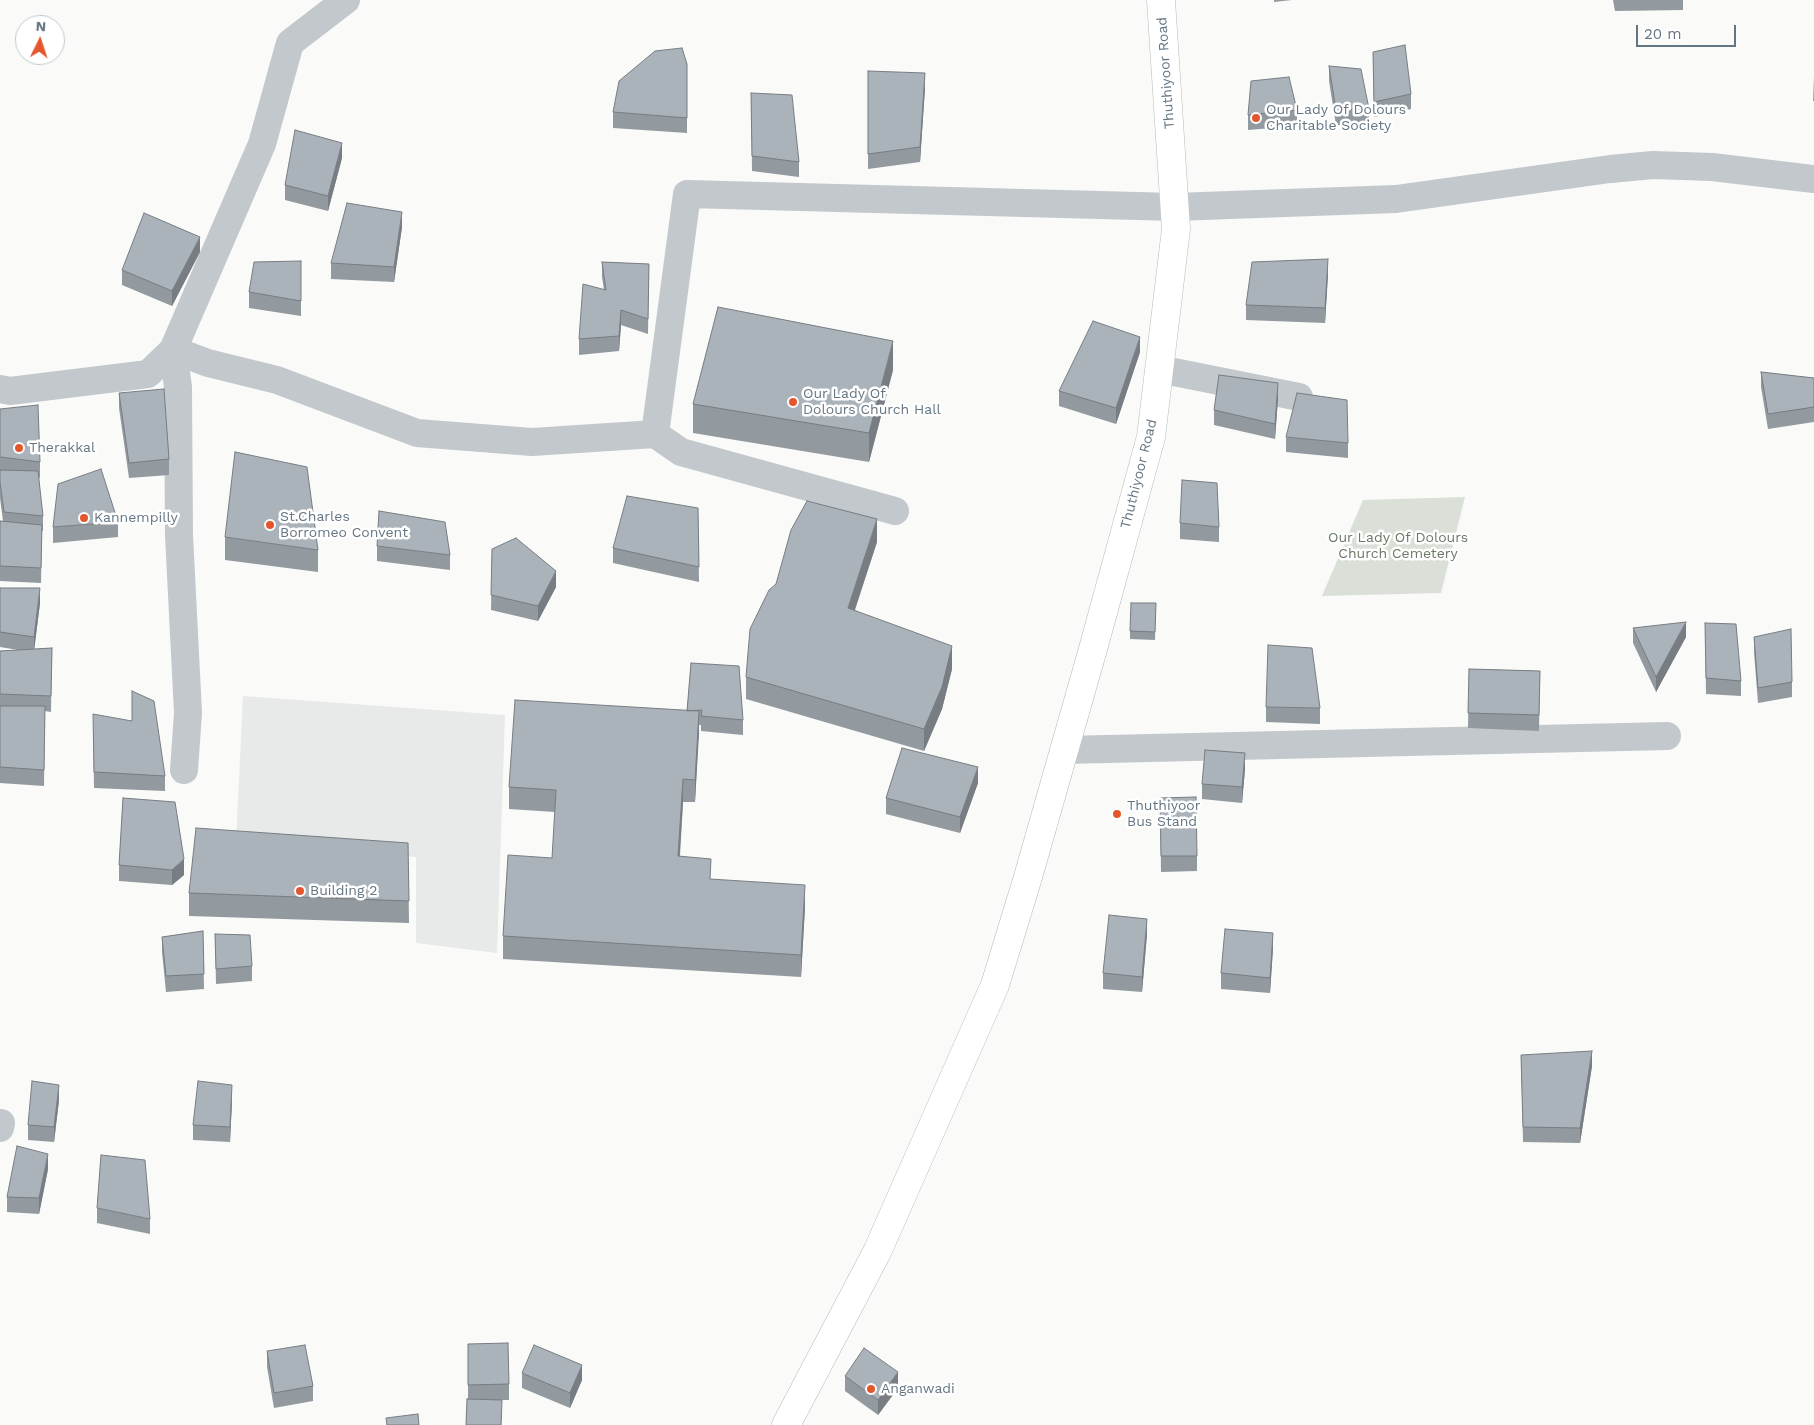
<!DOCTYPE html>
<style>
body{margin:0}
#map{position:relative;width:1814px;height:1425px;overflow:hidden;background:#fafaf8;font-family:"Work Sans",sans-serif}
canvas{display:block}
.north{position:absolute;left:15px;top:15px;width:50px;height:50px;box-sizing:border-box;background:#fff;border:1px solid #c1c8cd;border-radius:50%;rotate:4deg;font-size:14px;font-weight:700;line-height:20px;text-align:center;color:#657683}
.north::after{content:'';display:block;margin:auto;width:18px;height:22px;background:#e4572e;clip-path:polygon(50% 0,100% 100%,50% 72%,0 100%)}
.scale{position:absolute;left:1636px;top:25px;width:100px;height:22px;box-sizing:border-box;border:2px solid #657683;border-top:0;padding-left:6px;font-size:15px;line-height:18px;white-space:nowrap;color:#657683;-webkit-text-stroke:4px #fff;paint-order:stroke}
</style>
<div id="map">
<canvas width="1814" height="1425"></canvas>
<div class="north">N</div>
<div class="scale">20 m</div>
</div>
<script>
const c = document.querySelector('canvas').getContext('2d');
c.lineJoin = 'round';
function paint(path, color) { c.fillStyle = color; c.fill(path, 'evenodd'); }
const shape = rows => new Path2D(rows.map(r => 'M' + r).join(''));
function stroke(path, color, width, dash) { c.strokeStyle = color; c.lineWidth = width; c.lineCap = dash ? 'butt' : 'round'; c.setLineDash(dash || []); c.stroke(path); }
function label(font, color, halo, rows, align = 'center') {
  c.font = font + ' "Work Sans",sans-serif'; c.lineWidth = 5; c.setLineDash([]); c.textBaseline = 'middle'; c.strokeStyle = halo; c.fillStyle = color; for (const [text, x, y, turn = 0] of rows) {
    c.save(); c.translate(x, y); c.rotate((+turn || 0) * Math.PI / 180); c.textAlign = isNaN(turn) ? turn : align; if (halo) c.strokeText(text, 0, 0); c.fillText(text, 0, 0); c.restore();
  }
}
paint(shape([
 [243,696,505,715,497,953,416,943,416,857,236,842]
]), '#e8e9e9');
paint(shape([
 [1465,497,1441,593,1322,596,1363,500]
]), '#dadfd7');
const major = shape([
 [786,1425,877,1252,995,985,1028,877,1093,649,1151,437,1176,229,1161,0]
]);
stroke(major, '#b5babe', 29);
stroke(shape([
 [1159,369,1299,397],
 [0,389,10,391,148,374,173,350,262,144,290,43,346,0],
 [655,434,687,194,1175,207,1396,199,1610,169,1653,165,1712,167,1814,179],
 [1064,750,1667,736],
 [184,770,188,713,179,535,178,387,173,350,208,363,277,380,417,433,532,442,655,434,681,452,895,511],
 [0,1123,1,1123,0,1128]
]), '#c3c8cc', 28);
stroke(major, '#fff', 28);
paint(shape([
 [1274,0,1292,0,1274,2],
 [1613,0,1683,0,1683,10,1615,11],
 [1373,52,1411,94,1411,109,1374,117],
 [687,64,687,133,613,128,613,112],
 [1329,66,1369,109,1369,125,1336,125,1329,81],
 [868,71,925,88,920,162,868,169],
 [1814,76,1814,101,1813,101],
 [751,93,799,162,799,177,752,171],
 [1297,110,1297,126,1248,130,1248,115],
 [342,158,328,211,285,200,285,185],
 [402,227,394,282,331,279,331,263],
 [200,252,172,306,122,285,122,270],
 [301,261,301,316,249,308,249,292],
 [602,262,649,264,648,334,621,325,619,351,579,355,579,339,604,290,602,277],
 [1328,274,1325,323,1246,320,1246,305],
 [1140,352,1116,424,1059,406,1059,391],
 [893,370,869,462,693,433,693,404],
 [1761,372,1814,378,1814,422,1768,429,1761,387],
 [119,393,169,459,169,475,129,478,119,408],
 [1278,398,1275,439,1214,425,1214,410],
 [0,409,40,462,40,478,38,477,43,516,43,531,42,531,41,583,0,581,0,521,3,521,0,498],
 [1286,437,1348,443,1348,458,1286,452],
 [698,508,699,582,613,563,613,548],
 [118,522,118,537,53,543,53,527],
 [1180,523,1219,527,1219,542,1180,539],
 [225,537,318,550,318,572,225,560],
 [877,542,855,610,952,669,942,709,924,751,746,699,746,677],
 [377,546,450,555,450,570,377,561],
 [492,549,556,587,538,621,491,610],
 [0,588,40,603,34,649,52,648,51,712,45,711,44,786,0,783,0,651,18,650,0,647],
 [1156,603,1155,640,1130,639,1130,631],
 [1705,623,1741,681,1741,696,1706,694],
 [1633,628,1686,637,1656,692,1633,643],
 [1754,637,1792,682,1792,697,1758,703,1754,652],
 [691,663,743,720,743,735,701,731,701,725,699,725,695,802,683,802,680,856,711,879,805,907,801,977,503,959,503,936,552,858,555,812,509,809,509,787,687,711],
 [1469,669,1540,671,1539,731,1468,728],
 [1266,707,1320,708,1320,724,1266,722],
 [93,729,165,776,165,791,94,788],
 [1245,769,1242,803,1202,799,1202,784],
 [978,783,960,833,886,814,886,798],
 [123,798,184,875,172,885,119,881,119,865],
 [1160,798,1197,856,1197,871,1161,872],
 [408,843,409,923,189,916,189,893],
 [203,931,204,989,166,992,162,952,162,937],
 [215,934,252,966,252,981,216,984],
 [1147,934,1142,992,1103,989,1103,973],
 [1273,948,1270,993,1221,989,1221,973],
 [1521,1055,1592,1066,1580,1143,1523,1142],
 [59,1100,54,1142,28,1140,28,1125],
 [232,1100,230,1142,193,1140,193,1125],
 [48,1169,39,1214,7,1212,7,1197],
 [97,1208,150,1219,150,1234,97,1223],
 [468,1344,509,1384,509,1400,490,1400,502,1416,501,1425,466,1425,468,1399],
 [267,1351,313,1386,313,1401,274,1408,267,1367],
 [522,1373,582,1380,570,1408,522,1388],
 [845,1376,898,1388,878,1415,845,1391]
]), '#929a9f');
paint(shape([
 [925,73,925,88,920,162,920,147],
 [342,143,342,158,328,211,328,196],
 [402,212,402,227,394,282,394,267],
 [200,237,200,252,172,306,172,291],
 [1328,259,1328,274,1325,323,1325,308],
 [621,310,621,325,619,351,619,336],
 [1140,337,1140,352,1116,424,1116,408],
 [893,341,893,370,869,462,869,433],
 [1278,383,1278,398,1275,439,1275,424],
 [877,519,877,542,848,630,848,608],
 [556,571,556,587,538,621,538,606],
 [40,588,40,603,34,652,34,637],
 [1686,622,1686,637,1656,692,1656,677],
 [952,646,952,669,942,709,924,751,924,729],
 [699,711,699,734,695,802,695,780],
 [1245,753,1245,769,1242,803,1242,787],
 [978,767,978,783,960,833,960,817],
 [683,779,683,802,678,879,678,856],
 [184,859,184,875,172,885,172,870],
 [805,885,805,907,801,977,801,955],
 [1147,919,1147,934,1142,992,1142,977],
 [1273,933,1273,948,1270,993,1270,978],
 [1592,1051,1592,1066,1580,1143,1580,1128],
 [59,1085,59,1100,54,1142,54,1127],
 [232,1085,232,1100,230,1142,230,1127],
 [48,1154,48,1169,39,1214,39,1198],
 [582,1365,582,1380,570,1408,570,1393],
 [898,1372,898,1388,878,1415,878,1400]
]), '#777d82');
const building = shape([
 [1405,45,1411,94,1374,102,1373,52,1405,45],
 [682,48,687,64,687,118,613,112,619,81,655,51,682,48],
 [1329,66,1361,69,1369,109,1336,110,1329,66],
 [868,71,925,73,920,147,868,154,868,71],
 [1289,77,1297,110,1248,115,1251,81,1289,77],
 [751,93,792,95,799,162,752,156,751,93],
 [295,130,342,143,328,196,285,185,295,130],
 [347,203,402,212,394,267,331,263,347,203],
 [144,213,200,237,172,291,122,270,144,213],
 [1328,259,1325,308,1246,305,1252,262,1328,259],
 [301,261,301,301,249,292,254,262,301,261],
 [602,262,649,264,648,319,621,310,619,336,579,339,583,284,606,290,602,262],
 [718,307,893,341,869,433,693,404,718,307],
 [1093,321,1140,337,1116,408,1059,391,1093,321],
 [1761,372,1814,378,1814,407,1768,414,1761,372],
 [1219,375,1278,383,1275,424,1214,410,1219,375],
 [164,389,169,459,129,463,119,393,164,389],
 [1297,393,1347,400,1348,443,1286,437,1297,393],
 [38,405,40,462,0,457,0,409,38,405],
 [235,452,307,467,318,550,225,537,235,452],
 [101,469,118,522,53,527,58,484,101,469],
 [0,470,38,471,43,516,4,512,0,482,0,470],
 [1182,480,1217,483,1219,527,1180,523,1182,480],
 [627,496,698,508,699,567,613,548,627,496],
 [807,501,877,519,848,608,952,646,942,687,924,729,746,677,750,629,769,590,776,584,791,530,807,501],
 [379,511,445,522,450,555,377,546,379,511],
 [0,521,42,525,41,568,0,566,0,521],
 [516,538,556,571,538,606,491,595,492,549,516,538],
 [0,588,40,588,34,637,0,632,0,588],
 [1131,603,1156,603,1155,632,1130,631,1131,603],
 [1686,622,1656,677,1633,628,1686,622],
 [1705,623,1736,624,1741,681,1706,678,1705,623],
 [1791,629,1792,682,1758,688,1754,637,1791,629],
 [1268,645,1312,648,1320,708,1266,707,1268,645],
 [52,648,51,696,0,694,0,651,52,648],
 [691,663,739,666,743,720,701,716,702,710,687,711,691,663],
 [1469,669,1540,671,1539,715,1468,713,1469,669],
 [132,691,154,701,165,776,94,772,93,714,132,721,132,691],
 [515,700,699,711,695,780,683,779,678,856,711,859,710,879,805,885,801,955,503,936,508,855,552,858,556,790,509,787,515,700],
 [0,706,45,706,44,770,0,767,0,706],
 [902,748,978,767,960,817,886,798,902,748],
 [1205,750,1245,753,1242,787,1202,784,1205,750],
 [1196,797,1197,856,1161,856,1160,798,1196,797],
 [123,798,175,802,184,859,172,870,119,865,123,798],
 [196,828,408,843,409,901,189,893,196,828],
 [1109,915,1147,919,1142,977,1103,973,1109,915],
 [1225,929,1273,933,1270,978,1221,973,1225,929],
 [203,931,204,974,166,976,162,937,203,931],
 [215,934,250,935,252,966,216,969,215,934],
 [1592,1051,1580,1128,1523,1127,1521,1055,1592,1051],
 [32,1081,59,1085,54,1127,28,1125,32,1081],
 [198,1081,232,1085,230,1127,193,1125,198,1081],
 [17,1146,48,1154,39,1198,7,1197,17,1146],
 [101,1155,145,1160,150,1219,97,1208,101,1155],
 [508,1343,509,1384,468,1385,468,1344,508,1343],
 [305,1345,313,1386,274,1393,267,1351,305,1345],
 [534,1345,582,1365,570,1393,522,1373,534,1345],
 [864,1348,898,1372,878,1400,845,1376,864,1348],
 [467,1399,502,1400,501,1425,466,1425,467,1399],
 [418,1414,419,1425,387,1425,386,1418,418,1414]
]);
paint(building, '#aab3b9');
stroke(building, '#777d82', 1);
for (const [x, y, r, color] of [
 [1256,118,5,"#e4572e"],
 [793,402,5,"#e4572e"],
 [19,448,5,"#e4572e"],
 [84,518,5,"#e4572e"],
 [270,525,5,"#e4572e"],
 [1117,814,5,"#e4572e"],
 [300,891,5,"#e4572e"],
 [871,1389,5,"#e4572e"]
]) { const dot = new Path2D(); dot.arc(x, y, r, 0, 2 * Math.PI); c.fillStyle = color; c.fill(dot); stroke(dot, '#fff', 2); }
label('14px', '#657683', '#fff', [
 ["Thuthiyoor Road",1166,73,-94],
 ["Thuthiyoor Road",1139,474,-76]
]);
label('14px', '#657683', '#fff', [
 ["Our Lady Of Dolours",1266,110],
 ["Charitable Society",1266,126],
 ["Our Lady Of",803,394],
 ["Dolours Church Hall",803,410],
 ["Therakkal",29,448],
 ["St.Charles",280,517],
 ["Borromeo Convent",280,533],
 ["Kannempilly",94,518],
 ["Thuthiyoor",1127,806],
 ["Bus Stand",1127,822],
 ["Building 2",310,891],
 ["Anganwadi",881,1389]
], 'left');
label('14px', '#687a64', '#fff', [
 ["Our Lady Of Dolours",1398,538],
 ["Church Cemetery",1398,554]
]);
</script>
